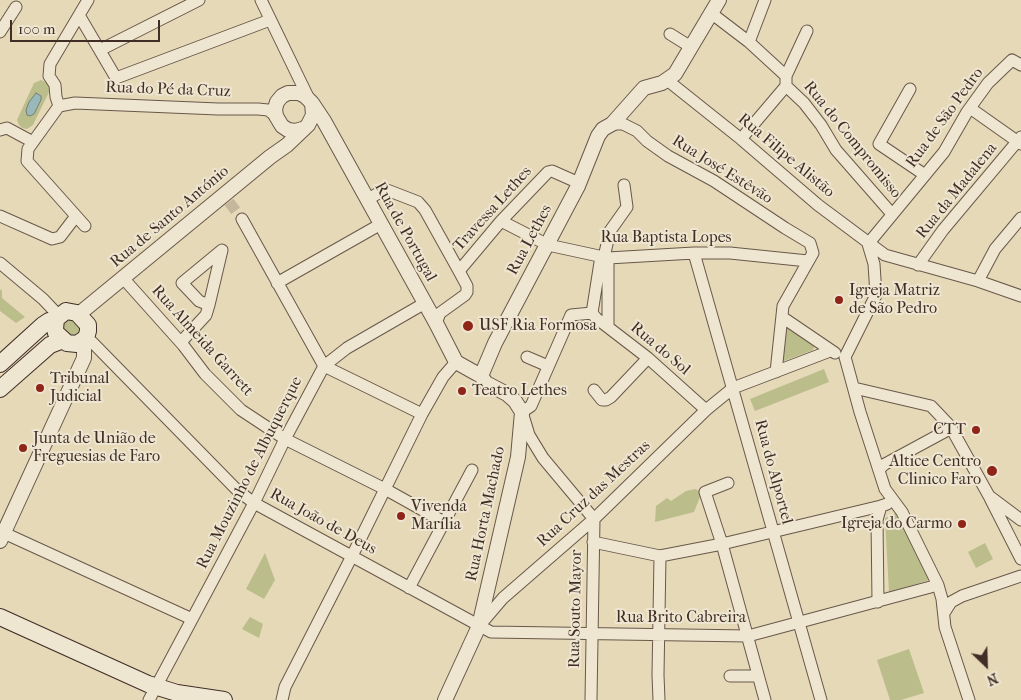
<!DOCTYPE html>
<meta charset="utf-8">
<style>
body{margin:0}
#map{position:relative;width:1021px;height:700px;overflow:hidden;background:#e5d9b8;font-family:"IM FELL French Canon",serif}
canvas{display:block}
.north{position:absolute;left:961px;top:640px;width:50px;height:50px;-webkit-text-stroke:4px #eee6d1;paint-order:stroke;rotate:156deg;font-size:14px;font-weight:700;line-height:20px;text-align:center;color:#402d26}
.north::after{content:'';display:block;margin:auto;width:18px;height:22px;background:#402d26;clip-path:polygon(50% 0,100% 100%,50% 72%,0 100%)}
.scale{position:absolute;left:10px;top:20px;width:150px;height:22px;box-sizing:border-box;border:2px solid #402d26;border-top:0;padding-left:6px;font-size:15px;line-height:18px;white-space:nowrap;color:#402d26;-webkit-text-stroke:4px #eee6d1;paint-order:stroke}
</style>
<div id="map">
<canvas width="1021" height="700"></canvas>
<div class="north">N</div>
<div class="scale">100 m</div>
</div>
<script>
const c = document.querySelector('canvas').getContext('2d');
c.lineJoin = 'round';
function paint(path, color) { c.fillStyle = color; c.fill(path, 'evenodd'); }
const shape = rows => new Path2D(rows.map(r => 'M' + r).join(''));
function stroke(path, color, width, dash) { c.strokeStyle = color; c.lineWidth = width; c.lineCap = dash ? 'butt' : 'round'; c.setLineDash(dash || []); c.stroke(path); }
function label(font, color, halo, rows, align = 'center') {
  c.font = font + ' "IM FELL French Canon",serif'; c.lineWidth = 4; c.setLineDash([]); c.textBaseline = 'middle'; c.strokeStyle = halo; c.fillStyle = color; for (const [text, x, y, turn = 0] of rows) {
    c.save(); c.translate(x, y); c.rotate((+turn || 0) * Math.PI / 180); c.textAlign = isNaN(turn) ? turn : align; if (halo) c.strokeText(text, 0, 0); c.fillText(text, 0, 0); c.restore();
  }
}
paint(shape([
 [41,80,48,83,50,90,33,125,27,129,22,128,19,125,17,120,34,83],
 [0,289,2,291,2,298,25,317,16,323,0,311],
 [69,319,75,321,82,331,72,338,63,329,63,323],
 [792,327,815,344,813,350,784,361,780,358,786,328],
 [824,369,829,382,755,411,750,399],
 [695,489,702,492,694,512,655,522,656,506,667,498,671,501,686,491],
 [896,513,929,580,889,593,885,518],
 [985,543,993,559,976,568,968,552],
 [265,553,275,580,264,599,246,589],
 [250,617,263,624,259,638,242,629],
 [909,649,924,693,901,700,890,700,877,660]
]), '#bbbe8a');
const water = shape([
 [36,93,41,96,41,100,34,114,30,116,27,115,26,110,29,102,36,93]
]);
paint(water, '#99b8b7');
stroke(water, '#75807d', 1);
stroke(shape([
 [229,202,242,219]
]), '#c4b79b', 11, [11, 5.5]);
const minor = shape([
 [261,0,309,99],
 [711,13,749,42,786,76],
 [79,15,116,78,270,20],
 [0,32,16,7],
 [670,34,691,47],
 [749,42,765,0],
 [100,50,199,0],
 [667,80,741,139,818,205,885,255,978,281,1021,296],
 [786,86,804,103,821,125,836,150,892,214],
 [910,89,879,144,925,175],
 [59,106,75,103,218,109,258,109,268,110,276,116],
 [59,106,56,97,55,85,49,76,50,64,88,0],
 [970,108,1021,144],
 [612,124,623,124,637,131,647,141,668,156,714,181,785,228,810,243,813,253,783,306,776,372],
 [0,130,7,128,33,142,59,106],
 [741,139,786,86,786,76,807,31],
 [33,142,28,149,27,161,85,226],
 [367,200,380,192,387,190,418,202,425,210,459,271,467,286,467,292,465,295,440,313,436,323],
 [0,216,52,239,60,237,76,216],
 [242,219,324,366,422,414],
 [501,221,548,245,608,258,694,253,730,253,808,261],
 [868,244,944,152,967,112,988,83,1012,60,1021,65],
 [694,253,821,700],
 [604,257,610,231,627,207,624,185],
 [0,263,43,299,59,316],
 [918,265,943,230,1021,137],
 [459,271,501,221,548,172,552,171,579,183],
 [123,278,183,345,205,374,241,410,285,439,385,489,444,522],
 [978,281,995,249,1021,218],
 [277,283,381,224],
 [592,313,596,318,648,358,706,410],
 [592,313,601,256],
 [782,317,835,353],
 [608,326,608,258],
 [84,340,92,342,237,490,254,503,491,632,748,636,938,585],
 [181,342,206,315,209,305,222,250,182,283,199,301,209,305],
 [527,357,548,366],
 [845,357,860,412,885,489,902,512,938,585,942,599,945,627,969,700],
 [845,357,876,295,874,264,868,244],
 [854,388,931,406,950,426,989,496,1021,520],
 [594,390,602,400,606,400,611,397,648,358],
 [879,469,885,464,946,431,950,426],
 [728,483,705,492,722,544,765,700],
 [990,498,1021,559],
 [4,533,192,619],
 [593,542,660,556,722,544,881,506],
 [409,588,472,470],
 [878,602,877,520,881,506,887,504],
 [944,613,951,602,962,596,1021,576],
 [480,625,503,598,594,519,706,410,733,388,830,351],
 [730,676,758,676],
 [149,700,254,503,285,439,324,366,347,348,425,303],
 [282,700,285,687,352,556,422,414,443,377,456,362],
 [591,700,594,519,543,458,529,435,522,412,531,406,571,315,592,313],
 [659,700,658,675,660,556]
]);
const tertiary = shape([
 [312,103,324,121,436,323,456,362,481,376,486,383,507,394,515,401,522,412,518,457,479,626,445,700],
 [79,314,270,157,287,145,308,125,313,115,312,103,305,96,299,93,288,93,282,96,277,102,275,109,276,116,282,126,288,130,296,131,302,129],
 [481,376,495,343,578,186,598,136,603,129,612,124,644,88,662,83,675,74,719,0],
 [0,541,84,358,84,340]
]);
const secondary = shape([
 [66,311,77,313,88,325,88,331,86,338,77,344,67,343,56,333,55,329,56,319,66,311],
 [0,364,43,325,49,321,56,320],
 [0,389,50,345,63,340],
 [0,617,148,684,177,693,224,700]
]);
stroke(minor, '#69584a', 13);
stroke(tertiary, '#69584a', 16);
stroke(secondary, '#402d26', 18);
stroke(minor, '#eee6d1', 11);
stroke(tertiary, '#eee6d1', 14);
stroke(secondary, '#eee6d1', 16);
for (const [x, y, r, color] of [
 [839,300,5,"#8f2418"],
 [468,326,6,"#8f2418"],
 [40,388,5,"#8f2418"],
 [462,391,5,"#8f2418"],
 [976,430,5,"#8f2418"],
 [23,448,5,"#8f2418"],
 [992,471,6,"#8f2418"],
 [401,516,5,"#8f2418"],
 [962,524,5,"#8f2418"]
]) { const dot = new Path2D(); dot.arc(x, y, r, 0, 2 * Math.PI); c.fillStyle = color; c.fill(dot); stroke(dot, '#eee6d1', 2); }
label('16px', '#402d26', '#eee6d1', [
 ["Rua do Pé da Cruz",168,90,2],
 ["Rua de São Pedro",945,118,-54],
 ["Rua do Compromisso",852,140,51],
 ["Rua Filipe Alistão",786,156,40],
 ["Rua José Estêvão",722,170,32],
 ["Rua da Madalena",957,191,-51],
 ["Travessa Lethes",493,209,-48],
 ["Rua de Santo António",170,217,-40],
 ["Rua de Portugal",405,232,61],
 ["Rua Baptista Lopes",666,238],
 ["Rua Lethes",530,240,-62],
 ["Rua Almeida Garrett",202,341,48],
 ["Rua do Sol",660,349,40],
 ["Rua do Alportel",773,472,75],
 ["Rua Mouzinho de Albuquerque",250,473,-63],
 ["Rua Cruz das Mestras",594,494,-43],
 ["Rua Horta Machado",486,514,-78],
 ["Rua João de Deus",323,522,29],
 ["Rua Souto Mayor",576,609,-89],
 ["Rua Brito Cabreira",681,618]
]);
label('16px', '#402d26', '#eee6d1', [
 ["Igreja Matriz",849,291],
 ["de São Pedro",849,309],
 ["USF Ria Formosa",479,326],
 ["Tribunal",50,379],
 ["Judicial",50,397],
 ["Teatro Lethes",472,391],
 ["CTT",966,430,"right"],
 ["Junta de União de",33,439],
 ["Freguesias de Faro",33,457],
 ["Altice Centro",981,462,"right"],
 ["Clinico Faro",981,480,"right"],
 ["Vivenda",411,507],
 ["Marília",411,525],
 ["Igreja do Carmo",952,524,"right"]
], 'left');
</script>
